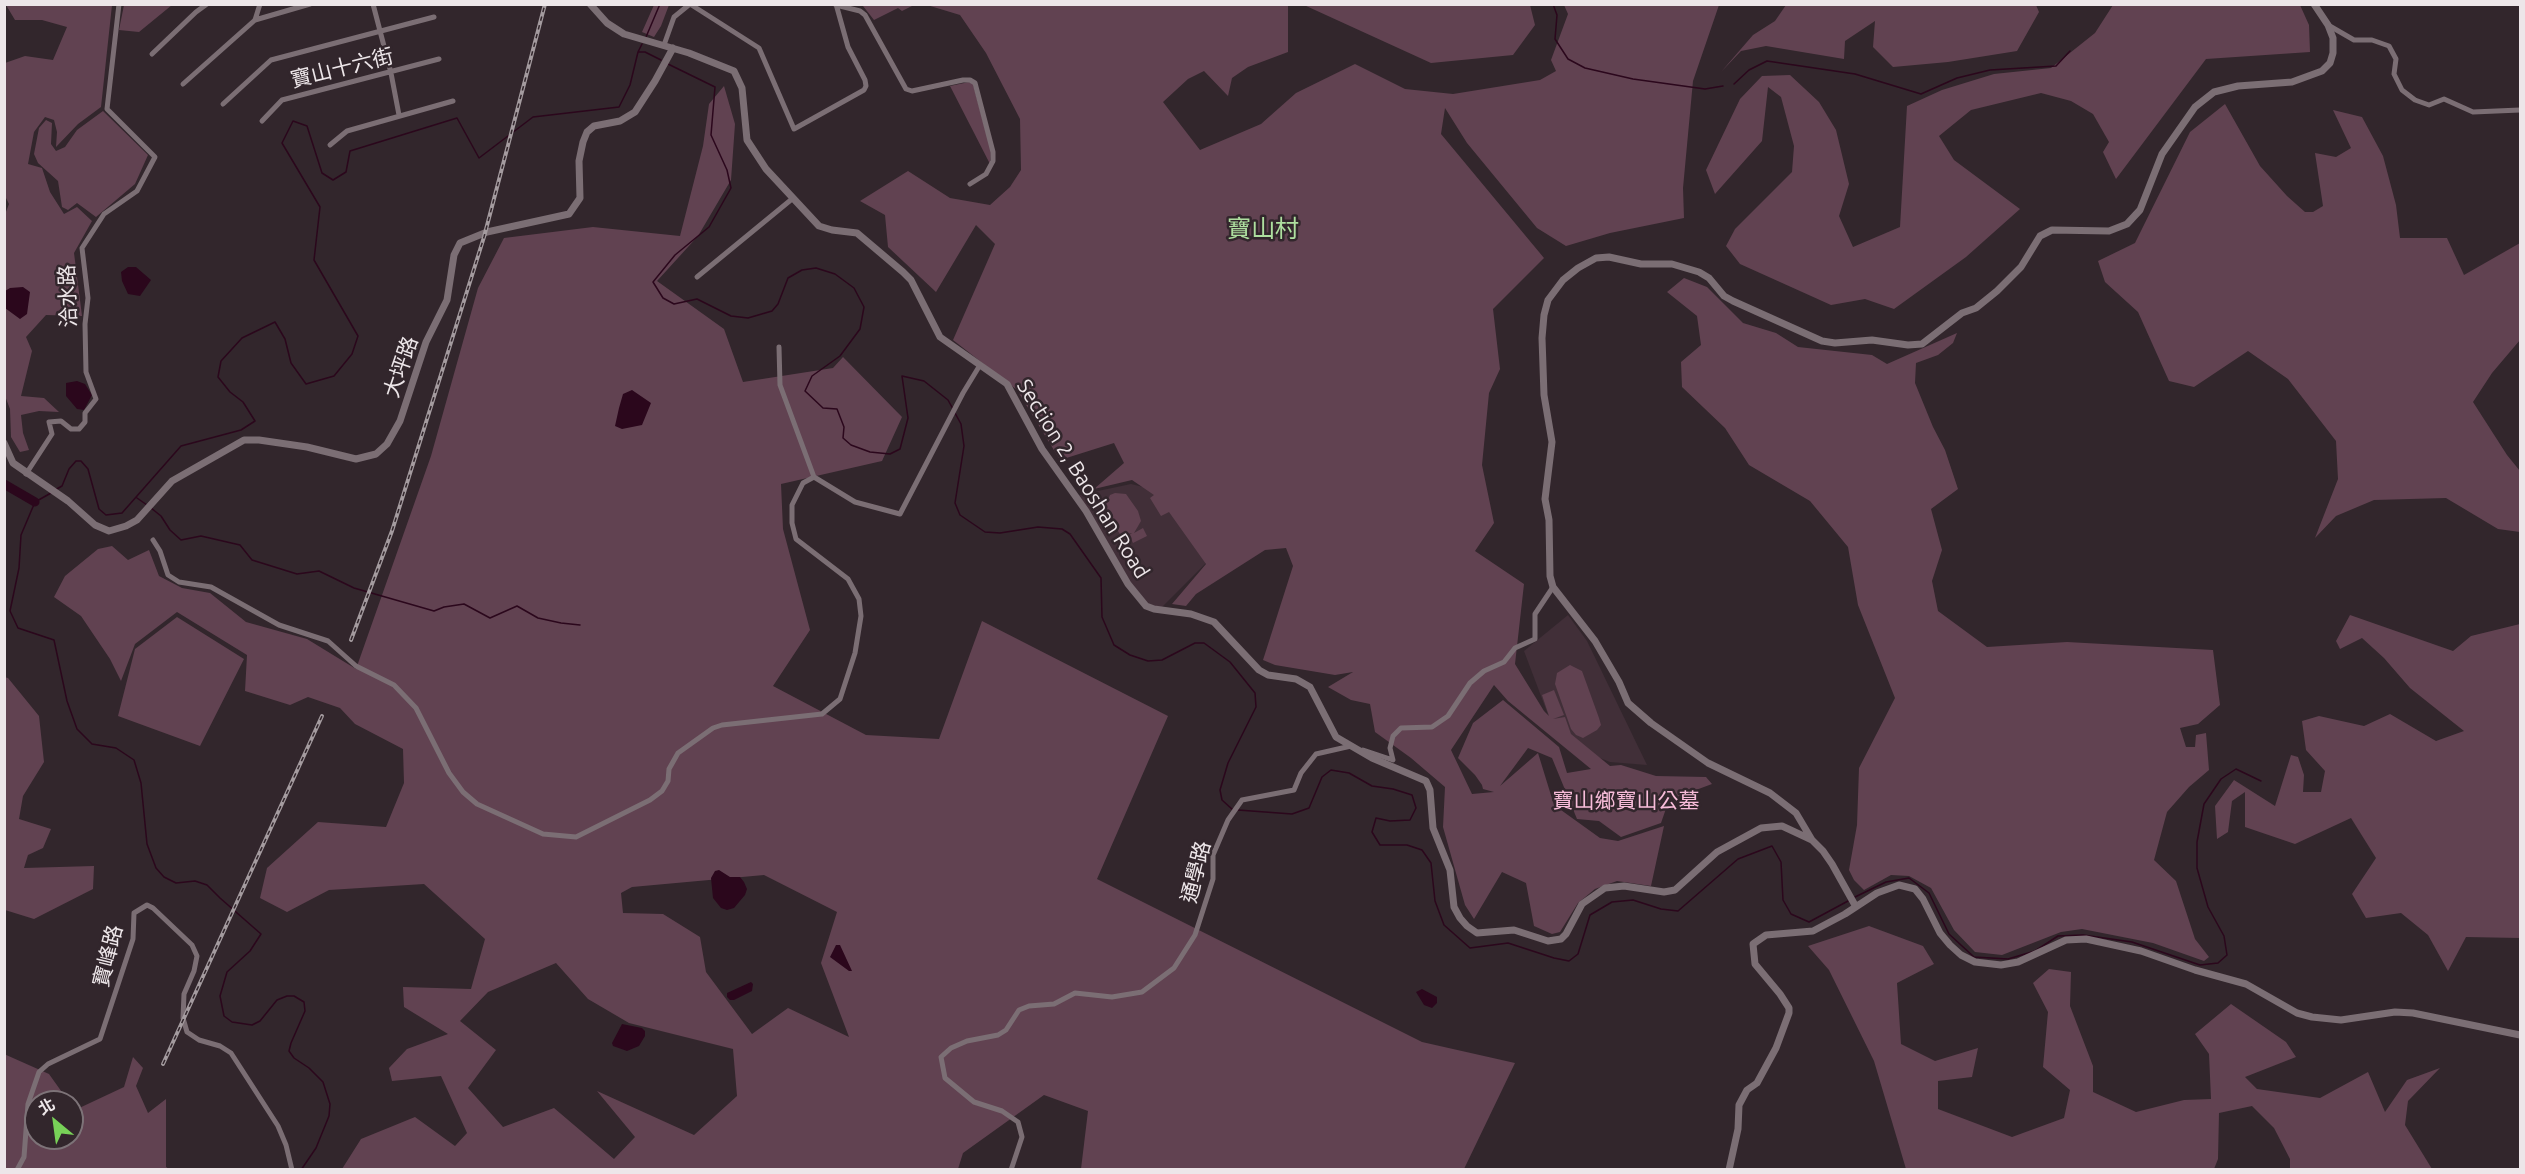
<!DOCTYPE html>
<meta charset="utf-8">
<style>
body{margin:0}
#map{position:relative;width:2525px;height:1174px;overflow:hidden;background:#32262c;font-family:Ubuntu,"Noto Sans TC",sans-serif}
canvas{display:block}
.frame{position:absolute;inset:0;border:6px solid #ede6e9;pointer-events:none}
.north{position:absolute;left:24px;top:1090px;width:60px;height:60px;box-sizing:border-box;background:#32262c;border:2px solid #7d7378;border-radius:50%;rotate:331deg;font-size:16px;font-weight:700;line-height:24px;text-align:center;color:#ede6e9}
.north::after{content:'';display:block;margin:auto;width:21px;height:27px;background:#78d158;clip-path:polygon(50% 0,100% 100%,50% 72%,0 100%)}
</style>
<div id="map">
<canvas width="2525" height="1174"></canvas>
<div class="frame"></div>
<div class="north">北</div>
</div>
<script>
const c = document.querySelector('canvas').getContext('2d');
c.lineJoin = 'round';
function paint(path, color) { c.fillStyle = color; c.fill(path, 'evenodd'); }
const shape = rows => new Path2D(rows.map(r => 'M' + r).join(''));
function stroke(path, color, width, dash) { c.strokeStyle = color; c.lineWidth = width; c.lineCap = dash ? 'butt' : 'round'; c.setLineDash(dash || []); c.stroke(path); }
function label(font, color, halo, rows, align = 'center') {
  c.font = font + ' Ubuntu,"Noto Sans TC",sans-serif'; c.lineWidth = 5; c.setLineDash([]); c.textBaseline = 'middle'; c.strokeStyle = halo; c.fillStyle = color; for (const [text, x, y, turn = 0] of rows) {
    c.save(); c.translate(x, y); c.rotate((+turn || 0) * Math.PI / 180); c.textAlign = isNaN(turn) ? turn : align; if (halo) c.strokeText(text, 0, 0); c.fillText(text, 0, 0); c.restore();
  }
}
paint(shape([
 [1131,484,1160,491,1210,559,1162,607,1151,606,1139,598,1079,495],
 [1568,615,1587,641,1647,765,1610,762,1558,741,1524,651]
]), '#412f38');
paint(shape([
 [6,5,112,5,101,107,78,124,56,147,57,132,54,120,45,117,34,132,28,164,42,168,50,192,64,214,77,207,92,221,74,253,82,316,46,315,26,337,32,351,21,396,44,398,59,412,39,411,21,415,23,433,29,450,20,452,11,437,10,409,5,396,4,217,9,204,4,194,5,63,25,56,53,60,67,27,42,20,15,20],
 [124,5,124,4,172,5,139,32,119,30],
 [654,5,669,5,661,26,654,37,642,32],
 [858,5,914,5,902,11,898,8,874,20,863,6],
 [927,5,1288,5,1288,52,1248,67,1232,78,1228,96,1204,71,1188,79,1163,102,1200,150,1261,124,1296,93,1355,64,1405,89,1453,94,1540,80,1556,71,1551,60,1568,14,1564,5,1719,5,1693,81,1683,188,1684,218,1610,233,1566,246,1537,228,1467,143,1445,108,1441,134,1544,258,1493,309,1500,369,1489,393,1482,465,1494,523,1475,551,1524,584,1515,664,1544,711,1549,716,1542,695,1554,690,1564,715,1553,719,1565,717,1571,734,1610,766,1621,765,1656,776,1706,777,1712,784,1669,800,1661,823,1621,837,1599,821,1577,819,1552,758,1528,748,1500,786,1538,753,1554,805,1600,838,1618,841,1664,826,1651,886,1617,881,1595,889,1578,903,1560,932,1552,934,1534,926,1526,883,1502,872,1474,919,1465,905,1443,827,1445,787,1411,758,1375,732,1370,704,1351,700,1328,687,1353,672,1335,675,1275,665,1263,660,1293,566,1286,548,1265,550,1196,594,1186,606,1172,604,1206,564,1169,512,1161,516,1150,498,1154,495,1132,480,1094,489,1124,463,1114,443,1060,460,1017,390,953,340,995,244,976,225,936,292,888,247,885,215,860,201,908,171,950,198,990,205,1010,187,1021,170,1020,119,986,53,960,15],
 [1494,685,1508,701,1591,769,1567,773,1559,747,1503,700,1473,723,1458,758,1475,775,1482,785,1483,789,1494,792,1472,794,1451,750],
 [1304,5,1530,5,1535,25,1513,55,1431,63],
 [2036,5,2039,12,2017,51,1948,62,1893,67,1873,47,1875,21,1845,41,1844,59,1766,46,1741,51,1721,72,1753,35,1775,21,1786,5],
 [2113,5,2300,5,2309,25,2310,52,2206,59,2116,179,2103,152,2109,142,2093,114,2071,101,2041,93,1971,110,1939,136,1954,160,2020,209,1966,257,1894,309,1865,299,1831,305,1740,264,1726,246,1735,229,1792,172,1794,146,1781,97,1768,87,1762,141,1715,194,1706,170,1740,99,1762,76,1790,75,1819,102,1836,130,1849,184,1839,216,1853,247,1900,227,1907,106,1942,90,1994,74,2051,68,2095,33],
 [969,82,973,84,991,151,990,164,950,86],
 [724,86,735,124,731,180,698,236,657,281,724,329,743,382,833,368,843,357,902,417,882,461,781,484,783,529,810,630,773,686,866,735,939,739,982,621,1168,716,1097,879,1422,1042,1515,1063,1464,1169,1081,1169,1088,1111,1044,1095,963,1153,958,1169,342,1169,361,1139,415,1117,455,1146,467,1133,441,1076,392,1081,389,1068,407,1049,448,1034,404,1007,403,987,471,989,485,939,424,884,329,890,287,912,260,898,267,868,318,822,386,827,404,783,403,749,355,724,340,708,308,697,290,705,245,691,247,655,177,612,135,644,121,681,110,659,81,616,54,597,65,576,98,549,112,546,128,560,149,550,159,576,182,588,210,593,246,622,307,639,356,669,431,456,478,288,504,238,593,227,680,236,703,146,709,104],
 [764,875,837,912,821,963,849,1037,788,1008,752,1034,706,972,700,937,663,914,623,913,621,893,632,887],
 [556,963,588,999,629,1023,733,1049,737,1096,694,1135,597,1091,635,1137,614,1159,554,1108,503,1127,468,1088,496,1050,460,1021,488,992],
 [2225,104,2260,166,2287,196,2305,212,2313,212,2323,206,2315,153,2336,157,2351,148,2333,110,2362,117,2383,156,2396,205,2400,238,2447,238,2464,275,2520,243,2520,340,2492,373,2473,402,2507,455,2520,471,2520,532,2498,529,2446,498,2374,500,2336,516,2315,538,2338,479,2336,441,2288,379,2248,351,2194,387,2169,381,2138,312,2105,282,2098,261,2135,243,2190,132],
 [103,111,148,155,135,184,96,217,77,203,68,210,62,207,58,181,38,163,34,154,39,128,46,120,52,123,51,144,56,151,65,147,77,130],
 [1684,278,1707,287,1743,323,1776,333,1798,347,1872,355,1887,364,1957,333,1953,343,1938,355,1916,363,1915,383,1933,427,1945,450,1958,489,1931,509,1942,550,1932,581,1938,611,1987,647,2067,642,2213,650,2220,705,2198,724,2180,728,2186,747,2195,747,2196,735,2206,733,2209,770,2189,787,2167,812,2154,860,2176,881,2195,939,2209,957,2204,961,2153,943,2082,929,2061,932,2002,955,1975,952,1954,930,1931,888,1909,876,1891,875,1864,890,1854,880,1849,870,1857,825,1859,768,1895,698,1858,605,1848,547,1810,501,1749,465,1725,428,1682,387,1681,362,1701,345,1697,316,1667,292],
 [1115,493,1126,494,1138,511,1141,521,1134,533,1143,528,1147,536,1133,543,1129,535,1132,533,1127,534,1130,539,1125,542,1097,498,1100,496,1106,504,1110,495],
 [2350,615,2453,651,2471,636,2520,624,2520,938,2466,937,2448,971,2428,935,2401,913,2366,918,2352,894,2376,858,2351,818,2295,844,2245,827,2245,792,2232,801,2228,832,2217,839,2215,806,2234,780,2275,806,2291,755,2298,757,2304,775,2303,792,2321,792,2325,771,2306,750,2302,721,2319,716,2364,726,2390,714,2436,741,2464,731,2410,688,2384,658,2362,638,2340,649,2336,641],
 [177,617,244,659,200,746,118,716,135,649],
 [1570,665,1582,671,1599,718,1601,725,1597,730,1583,738,1576,735,1571,729,1555,684,1557,673],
 [4,677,8,678,39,716,44,762,23,796,19,819,51,829,43,848,28,855,24,868,94,866,93,889,34,919,5,910],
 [1869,926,1923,946,1934,964,1897,983,1901,1044,1935,1061,1978,1048,1972,1077,1938,1081,1938,1109,2012,1137,2064,1118,2070,1090,2043,1067,2048,1012,2033,983,2049,969,2071,972,2070,1006,2093,1066,2093,1092,2136,1112,2184,1100,2211,1099,2209,1054,2195,1034,2231,1004,2286,1042,2296,1057,2245,1077,2257,1089,2320,1098,2368,1072,2385,1112,2407,1080,2440,1068,2408,1101,2405,1125,2432,1169,2290,1169,2290,1159,2274,1128,2252,1106,2219,1113,2218,1159,2214,1169,1906,1169,1874,1061,1829,970,1808,946],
 [4,1054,49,1074,69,1102,36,1102,36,1138,72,1138,72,1106,75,1110,124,1087,133,1057,143,1068,136,1086,148,1113,166,1099,166,1167,169,1169,5,1169]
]), '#614251');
paint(shape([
 [128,267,136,267,151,280,140,296,128,294,122,281,121,272],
 [23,287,30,292,27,314,20,319,5,308,5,291,10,288],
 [77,381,85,384,92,395,84,410,77,409,66,396,66,383],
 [632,390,651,403,642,425,622,429,615,426,619,408,623,394],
 [719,870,730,877,740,877,744,882,747,889,745,895,734,908,727,910,721,908,713,898,711,878,715,871],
 [836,945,840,945,852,971,849,971,830,957],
 [751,982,753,984,752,991,734,1000,730,1000,727,997,727,993],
 [1422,989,1437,997,1437,1003,1432,1008,1424,1005,1416,992],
 [622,1024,642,1028,645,1031,645,1036,639,1046,627,1051,613,1046,612,1043]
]), '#2b071c');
stroke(shape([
 [1553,4,1557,15,1555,39,1568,59,1585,68,1633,79,1705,89,1723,86],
 [646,37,660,4],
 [638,52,642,44],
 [668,64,715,87,711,135,727,170,731,188,709,227,675,255,653,282,663,298,674,304,697,299,731,316,748,318,772,311,778,304,788,278,802,270,816,268,835,274,854,288,864,307,860,329,840,356,812,376,805,391,823,408,837,409,844,427,843,438,851,445,870,452,890,454,900,449,908,418,902,376,924,381,948,400,953,409],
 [1734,84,1749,70,1767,61,1855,74,1921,94,1957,78,1990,70,2056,66,2070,51],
 [955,413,961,424,964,446,955,503,960,515,985,532,1000,533,1038,527,1062,529,1070,534,1101,578,1102,617,1114,645,1130,655,1148,661,1162,660,1195,643,1204,643,1230,662,1255,693,1256,707,1228,763,1220,790,1222,800,1233,810],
 [55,490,62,486,69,469,76,461,81,461,88,469,99,509,106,515,122,513,181,446,241,430,255,421,243,402,230,392,218,377,221,361,242,338,275,322,285,339,291,363,306,384,334,376,352,354,358,336,314,260,320,207,282,143,293,121,307,126,322,173,333,180,346,172,350,151,457,118,479,158,533,117,619,107,630,85,638,52,645,52,661,60],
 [51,493,35,502,21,535,19,568,10,611,18,628,54,640,67,701,77,729,92,744,116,748,134,760,141,783,147,844,156,868,164,877,176,883,195,881,207,885,220,898,261,934,250,951,227,972,220,996,224,1016,232,1022,252,1025,260,1021,277,1000,287,996,294,996,304,1002,305,1011,291,1043,289,1051,294,1058,309,1068,323,1082,330,1104,329,1116,316,1148,301,1170],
 [137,498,147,505],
 [151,508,161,516,170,530,181,540,201,536,240,545,252,560,297,574,319,571,354,588,434,611,444,607,464,604,490,618,517,606,538,618,561,623,580,625],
 [1238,810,1292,814,1309,808,1322,777,1331,770,1349,773,1372,786,1393,789,1412,795,1416,808,1410,820,1390,821,1376,818,1372,832,1380,845,1407,845,1422,850,1431,863,1435,901,1444,925,1470,948,1508,943,1554,958,1569,961,1578,954,1590,915,1612,902,1633,900,1661,909,1678,911,1738,859,1772,846,1781,862,1783,900,1791,914,1809,922,1848,901],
 [1855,897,1886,882,1909,878,1929,893,1949,934,1974,957,2008,959,2035,951,2058,936,2083,935,2132,942,2200,965,2218,963,2227,955,2224,936,2208,907,2197,868,2197,842,2204,804,2221,779,2236,769,2261,781]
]), '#2b071c', 1.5);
stroke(shape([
 [4,484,35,502]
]), '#2b071c', 9);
stroke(shape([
 [373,4,391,73,399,115],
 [836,5,860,11,865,15,906,89,912,91,963,80,970,80,975,83,993,152,993,161,986,174,970,184],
 [255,20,310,4],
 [2328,25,2354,40,2372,40,2389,46,2396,59,2394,74,2402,90,2415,100,2429,105,2444,99,2473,112,2520,110],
 [664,45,674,17,690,4,759,48,794,129,864,90,866,86,865,80,848,47,836,4],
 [152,54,196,12,207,4],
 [183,84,255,20,260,4],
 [223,104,271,60,434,17],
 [262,121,282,100,439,59],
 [330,145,347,131,453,101],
 [697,277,792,199],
 [779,347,780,385,814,477],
 [26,474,52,434,49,422,61,421,71,429,79,429,85,422,85,413,96,399,86,372,85,324,88,298,82,248,104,214,137,191,155,157,107,109,119,4],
 [153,540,160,551,168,575,179,582,211,587,279,625,328,641,356,666,394,685,416,708,449,773,463,792,477,804,543,834,576,837,650,800,662,791,668,781,669,769,678,753,713,728,722,725,822,714,840,699,855,653,861,616,859,599,848,579,796,539,792,523,792,505,803,483,814,477,855,502,900,514,963,393,980,365],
 [1363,750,1393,760,1390,748,1393,736,1401,728,1432,727,1448,716,1470,683,1484,671,1504,662,1515,648,1535,639,1535,614,1553,587],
 [17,1170,24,1157,28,1104,39,1072,48,1064,100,1039,133,939,134,913,147,905,153,908,192,945,197,956,194,971,184,994,183,1018,187,1032,199,1040,220,1046,231,1053,278,1126,286,1145,292,1170],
 [1011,1170,1022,1137,1018,1122,1002,1111,974,1102,945,1078,941,1057,951,1048,967,1041,998,1035,1006,1030,1019,1010,1029,1006,1054,1004,1075,993,1112,997,1142,992,1174,968,1195,935,1213,879,1213,855,1228,820,1242,800,1294,790,1301,773,1316,754,1351,746]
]), '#7b6e74', 5);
stroke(shape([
 [590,4,607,23,624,34,689,53,734,71,742,88,747,140,766,169,819,226,832,230,857,233,903,272,911,280,940,337,1007,384,1042,449,1086,511,1128,584,1146,606,1154,609,1191,614,1214,622,1259,670,1268,675,1296,679,1310,687,1336,737,1372,758,1426,781,1430,790,1433,828,1450,870,1454,907,1460,918,1467,926,1477,933,1514,930,1548,941,1561,939,1566,934,1582,904,1605,888,1624,886,1664,892,1675,890,1717,852,1761,828,1782,826,1812,840],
 [4,443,13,463,68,501,95,525,109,531,126,526,137,520,172,481,244,440,259,440,307,447,356,459,376,454,387,444,400,421,426,342,447,300,454,255,460,243,487,232,569,214,580,198,579,161,583,142,587,132,594,126,620,121,635,112,655,81,673,48],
 [1856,907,1832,864,1823,851,1812,840,1796,813,1770,793,1708,763,1651,723,1628,703,1619,682,1595,641,1553,587,1550,576,1549,520,1545,499,1552,442,1544,395,1542,338,1544,315,1548,300,1563,280,1578,268,1596,258,1609,257,1641,264,1672,264,1699,272,1709,278,1724,296,1733,301,1822,341,1835,343,1872,340,1908,345,1922,344,1962,313,1976,308,1997,291,2021,267,2040,236,2052,230,2109,231,2127,224,2140,210,2162,154,2195,107,2214,92,2238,86,2292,82,2322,71,2330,63,2333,53,2333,38,2328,25,2314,4],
 [1729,1170,1738,1129,1739,1105,1747,1090,1757,1083,1776,1048,1789,1013,1789,1008,1780,994,1755,964,1753,944,1766,935,1813,931,1845,914,1877,893,1899,885,1915,889,1923,899,1940,933,1950,945,1961,955,1975,962,2001,965,2018,962,2066,940,2086,939,2141,951,2195,970,2246,984,2297,1013,2312,1017,2341,1020,2395,1012,2413,1013,2520,1035]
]), '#7b6e74', 7);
const rail = shape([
 [351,640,392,531,484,237,545,4],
 [163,1064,322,716]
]);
stroke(rail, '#a49b9f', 4);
stroke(rail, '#32262c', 1.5, [4.5]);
label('21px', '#ede6e9', '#32262c', [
 ["寶山十六街",342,68,-14],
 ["洽水路",68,296,-92],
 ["大坪路",401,367,-71],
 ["Section 2, Baoshan Road",1083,479,58],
 ["通學路",1196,872,-76],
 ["寶峰路",108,956,-76]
]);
label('21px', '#f7bcd9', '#32262c', [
 ["寶山鄉寶山公墓",1626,801]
]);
label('24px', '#aedf9f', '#32262c', [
 ["寶山村",1263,229]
]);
</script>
